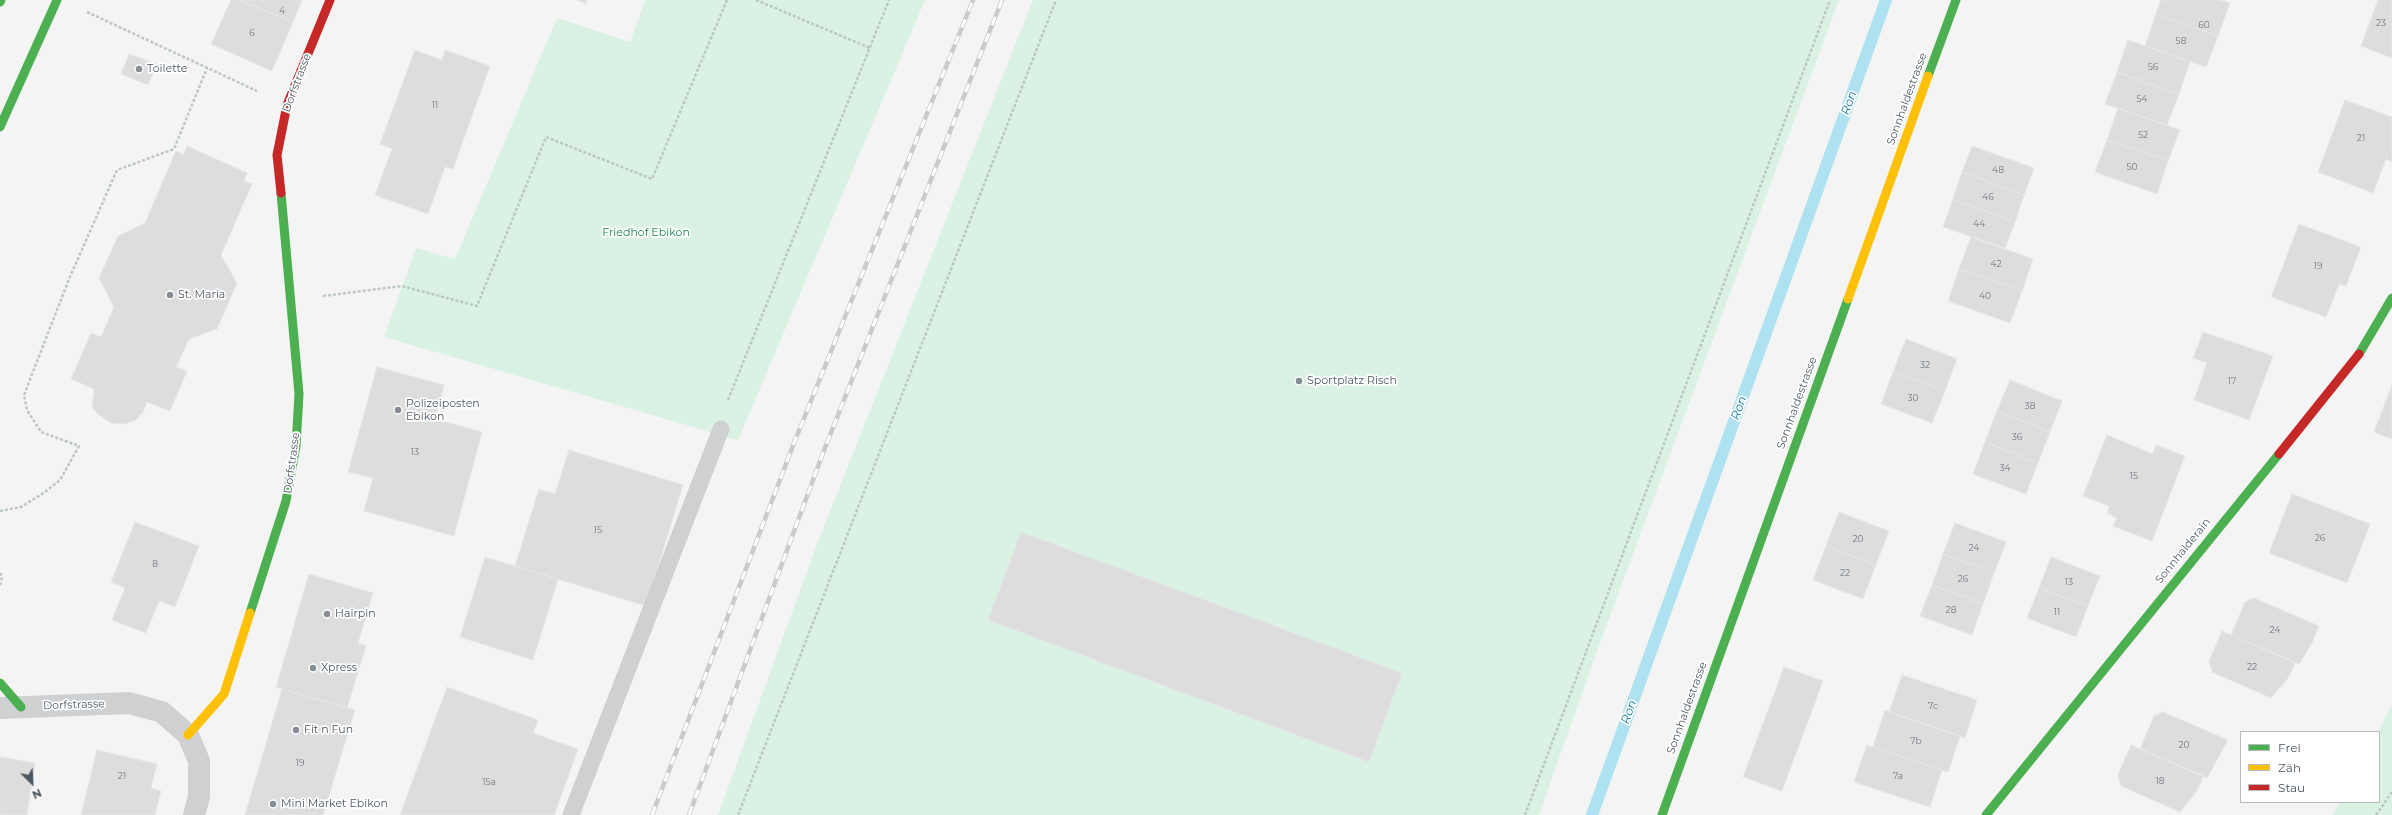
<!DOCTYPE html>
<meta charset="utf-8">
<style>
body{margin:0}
#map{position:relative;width:2392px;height:815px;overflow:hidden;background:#f4f4f4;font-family:Montserrat,sans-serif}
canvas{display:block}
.legend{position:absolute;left:2240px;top:731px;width:140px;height:72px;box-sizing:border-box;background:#fff;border:1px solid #b7bbc0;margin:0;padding:5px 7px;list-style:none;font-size:12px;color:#4a5661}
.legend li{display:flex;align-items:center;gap:8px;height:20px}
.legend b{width:20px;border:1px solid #b7bbc0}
.north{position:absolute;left:12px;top:763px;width:40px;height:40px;-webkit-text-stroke:3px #fff;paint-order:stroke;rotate:156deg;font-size:11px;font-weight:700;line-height:16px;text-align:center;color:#4a5661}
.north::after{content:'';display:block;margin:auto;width:14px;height:18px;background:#4a5661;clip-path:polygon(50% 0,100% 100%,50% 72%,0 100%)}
</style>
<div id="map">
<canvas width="2392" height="815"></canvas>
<ul class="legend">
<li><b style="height:5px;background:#4caf50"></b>Frei</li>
<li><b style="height:5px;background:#ffc107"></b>Zäh</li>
<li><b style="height:5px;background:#c62828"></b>Stau</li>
</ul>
<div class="north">N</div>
</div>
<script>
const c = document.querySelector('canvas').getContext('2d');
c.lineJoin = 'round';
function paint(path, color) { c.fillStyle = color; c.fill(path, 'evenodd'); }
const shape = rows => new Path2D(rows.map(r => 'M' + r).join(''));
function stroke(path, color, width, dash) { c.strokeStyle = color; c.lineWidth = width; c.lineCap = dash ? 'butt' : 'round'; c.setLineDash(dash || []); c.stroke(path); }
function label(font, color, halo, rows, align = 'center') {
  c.font = font + ' Montserrat,sans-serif'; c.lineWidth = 3.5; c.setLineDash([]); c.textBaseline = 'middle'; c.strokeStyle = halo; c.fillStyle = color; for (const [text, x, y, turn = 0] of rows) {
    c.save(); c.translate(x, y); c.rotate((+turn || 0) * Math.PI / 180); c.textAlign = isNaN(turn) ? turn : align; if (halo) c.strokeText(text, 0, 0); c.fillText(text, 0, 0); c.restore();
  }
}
paint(shape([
 [645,0,925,0,738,440,384,337,416,248,455,259,557,18,630,42],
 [1033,0,1839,0,1597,651,1539,815,718,815,817,544],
 [2392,704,2392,815,2332,815,2340,802,2379,802,2378,732]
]), '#d9f2e3');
stroke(shape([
 [1592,815,1886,0]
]), '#aee2f0', 12);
const building = shape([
 [231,0,240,0,293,22,272,71,211,44,231,0],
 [240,0,302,0,293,22,240,0],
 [577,0,587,0,586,4,577,0],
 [2161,0,2220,0,2230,3,2218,36,2156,14,2161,0],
 [2378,0,2392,0,2392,58,2361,46,2378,0],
 [2156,14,2218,36,2206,67,2145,46,2156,14],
 [2128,40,2190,62,2179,94,2117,72,2128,40],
 [415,50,442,60,445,50,490,66,453,169,445,167,428,214,375,195,392,149,380,144,415,50],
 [129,54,157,64,148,85,121,74,129,54],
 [2117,72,2179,94,2167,125,2105,104,2117,72],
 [2345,100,2392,117,2392,162,2386,159,2373,193,2318,172,2345,100],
 [2118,108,2180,130,2168,161,2107,140,2118,108],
 [2107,140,2168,161,2157,194,2095,172,2107,140],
 [187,146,247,173,244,181,252,184,221,255,237,283,217,329,189,339,176,367,187,371,170,411,147,402,143,412,136,420,124,424,111,423,99,415,92,407,94,389,71,379,91,333,101,337,114,307,99,278,118,236,145,223,176,151,184,155,187,146],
 [1972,146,2034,168,2024,195,1962,172,1972,146],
 [1962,172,2024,195,2015,222,1953,199,1962,172],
 [1953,199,2015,222,2005,248,1943,227,1953,199],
 [2299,224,2361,247,2346,286,2339,284,2326,317,2271,297,2299,224],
 [1971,237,2033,259,2022,291,1959,269,1971,237],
 [1959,269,2022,291,2010,323,1948,301,1959,269],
 [2203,332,2273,356,2249,420,2194,400,2207,363,2193,358,2203,332],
 [1906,339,1957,359,1945,391,1893,372,1906,339],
 [377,367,444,385,435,419,482,432,454,536,364,511,373,478,348,472,377,367],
 [1893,372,1945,391,1932,423,1881,404,1893,372],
 [2010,380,2062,401,2050,432,1997,411,2010,380],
 [2392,385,2392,439,2374,432,2392,385],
 [1997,411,2050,432,2038,463,1985,442,1997,411],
 [2107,435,2153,454,2156,445,2185,456,2152,541,2113,526,2117,518,2107,513,2109,506,2083,496,2107,435],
 [1985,442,2038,463,2026,494,1973,474,1985,442],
 [569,450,683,485,646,606,515,566,539,489,555,494,569,450],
 [2292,494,2370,524,2347,583,2269,553,2292,494],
 [1839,512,1889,531,1876,565,1826,546,1839,512],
 [135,522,199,546,175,607,159,601,146,633,112,620,125,588,111,582,135,522],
 [1955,523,2006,542,1994,573,1943,554,1955,523],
 [1021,532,1402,673,1369,762,988,620,1021,532],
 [1826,546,1876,565,1863,599,1813,580,1826,546],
 [1943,554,1994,573,1983,604,1932,585,1943,554],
 [485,557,558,579,533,660,460,637,485,557],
 [2051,557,2100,576,2088,606,2039,588,2051,557],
 [309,574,373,593,358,643,366,646,347,708,276,687,309,574],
 [1932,585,1983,604,1972,635,1920,616,1932,585],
 [2039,588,2088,606,2076,637,2027,618,2039,588],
 [2254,598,2319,626,2312,643,2299,664,2231,635,2245,602,2254,598],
 [2222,631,2295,663,2289,677,2271,698,2212,672,2209,661,2222,631],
 [1784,667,1823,681,1782,791,1743,777,1784,667],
 [1902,675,1977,700,1965,738,1889,712,1902,675],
 [447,687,538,720,533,733,578,749,554,815,400,815,447,687],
 [282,689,355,710,323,815,245,815,282,689],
 [1885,710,1960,736,1948,772,1873,747,1885,710],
 [2163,712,2228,740,2207,778,2140,749,2154,716,2163,712],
 [1867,745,1942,770,1930,807,1854,782,1867,745],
 [2131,745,2204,776,2197,791,2180,812,2121,786,2118,775,2131,745],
 [97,750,157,764,151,788,161,791,155,815,81,815,97,750],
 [0,757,35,763,27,815,0,815,0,757]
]);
paint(building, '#ddddde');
stroke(building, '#e5e6e7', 1);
stroke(shape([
 [756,0,870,48],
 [87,12,257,91],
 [323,296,402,286,477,306,546,137,652,179,727,0],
 [728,400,889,0],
 [0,511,21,507,45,492,60,480,79,446,41,432,27,410,24,395,69,279,117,170,174,149,207,68],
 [0,573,2,577,0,586],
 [738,815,1056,0],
 [1525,815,1830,0],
 [2376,815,2392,792]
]), '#bcc7c4', 2.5, [3, 2]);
stroke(shape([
 [571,815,721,429]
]), '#ced0d2', 17);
stroke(shape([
 [0,708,129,703,162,712,188,735,199,761,199,797,194,815]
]), '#ced0d2', 22);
stroke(shape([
 [0,2,1,0],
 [1928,76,1956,0],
 [0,127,57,0],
 [2359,354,2392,298],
 [250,613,286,501,296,446,299,394,281,193],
 [0,683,21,707],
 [1662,815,1848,299],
 [1986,815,2279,454]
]), '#4caf50', 9);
stroke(shape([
 [1848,299,1928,76],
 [188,735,224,694,250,613]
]), '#ffc107', 9);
stroke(shape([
 [281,193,277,155,287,105,330,0],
 [2279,454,2359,354]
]), '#c62828', 9);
const rail = shape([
 [652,815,794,443,973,0],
 [689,815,823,453,1002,0]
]);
stroke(rail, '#c9cacc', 4.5);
stroke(rail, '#fff', 3, [9]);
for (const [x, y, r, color] of [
 [139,69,4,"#868d94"],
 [170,295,4,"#868d94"],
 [1299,381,4,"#868d94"],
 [398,410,4,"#868d94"],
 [327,614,4,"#868d94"],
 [313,668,4,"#868d94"],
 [296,730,4,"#868d94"],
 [273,804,4,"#868d94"]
]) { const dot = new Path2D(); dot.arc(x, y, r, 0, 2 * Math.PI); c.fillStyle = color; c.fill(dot); stroke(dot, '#fff', 1.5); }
label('9px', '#707881', null, [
 ["4",282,11],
 ["23",2381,23],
 ["60",2204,25],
 ["6",252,33],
 ["58",2181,41],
 ["56",2153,67],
 ["54",2142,99],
 ["11",435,105],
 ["52",2143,135],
 ["21",2361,138],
 ["50",2132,167],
 ["48",1998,170],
 ["46",1988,197],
 ["44",1979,224],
 ["42",1996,264],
 ["19",2318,266],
 ["40",1985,296],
 ["32",1925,365],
 ["17",2232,381],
 ["30",1913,398],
 ["38",2030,406],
 ["36",2017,437],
 ["13",415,452],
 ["34",2005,468],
 ["15",2134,476],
 ["15",598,530],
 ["26",2320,538],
 ["20",1858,539],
 ["24",1974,548],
 ["8",155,564],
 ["22",1845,573],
 ["26",1963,579],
 ["13",2069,582],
 ["28",1951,610],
 ["11",2057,612],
 ["24",2275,630],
 ["22",2252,667],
 ["7c",1933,706],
 ["7b",1916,741],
 ["20",2184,745],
 ["19",300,763],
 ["21",122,776],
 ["7a",1898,776],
 ["18",2160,781],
 ["15a",489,782]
]);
label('11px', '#4a5661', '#fff', [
 ["Toilette",147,69],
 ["St. Maria",178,295],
 ["Sportplatz Risch",1307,381],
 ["Polizeiposten",406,404],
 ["Ebikon",406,417],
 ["Hairpin",335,614],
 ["Xpress",321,668],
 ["Fit n Fun",304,730],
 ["Mini Market Ebikon",281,804]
], 'left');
label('11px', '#4a5661', '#fff', [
 ["Dorfstrasse",297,83,-69],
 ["Sonnhaldestrasse",1907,99,-70],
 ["Sonnhaldestrasse",1797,403,-70],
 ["Dorfstrasse",292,463,-82],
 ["Sonnhalderain",2183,551,-51],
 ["Dorfstrasse",74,705,-2],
 ["Sonnhaldestrasse",1687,708,-70]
]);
label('11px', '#17864f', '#fff', [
 ["Friedhof Ebikon",646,233]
]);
label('italic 12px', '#0c7c9b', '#fff', [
 ["Ron",1849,103,-70],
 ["Ron",1739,408,-70],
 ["Ron",1629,712,-70]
]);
</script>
